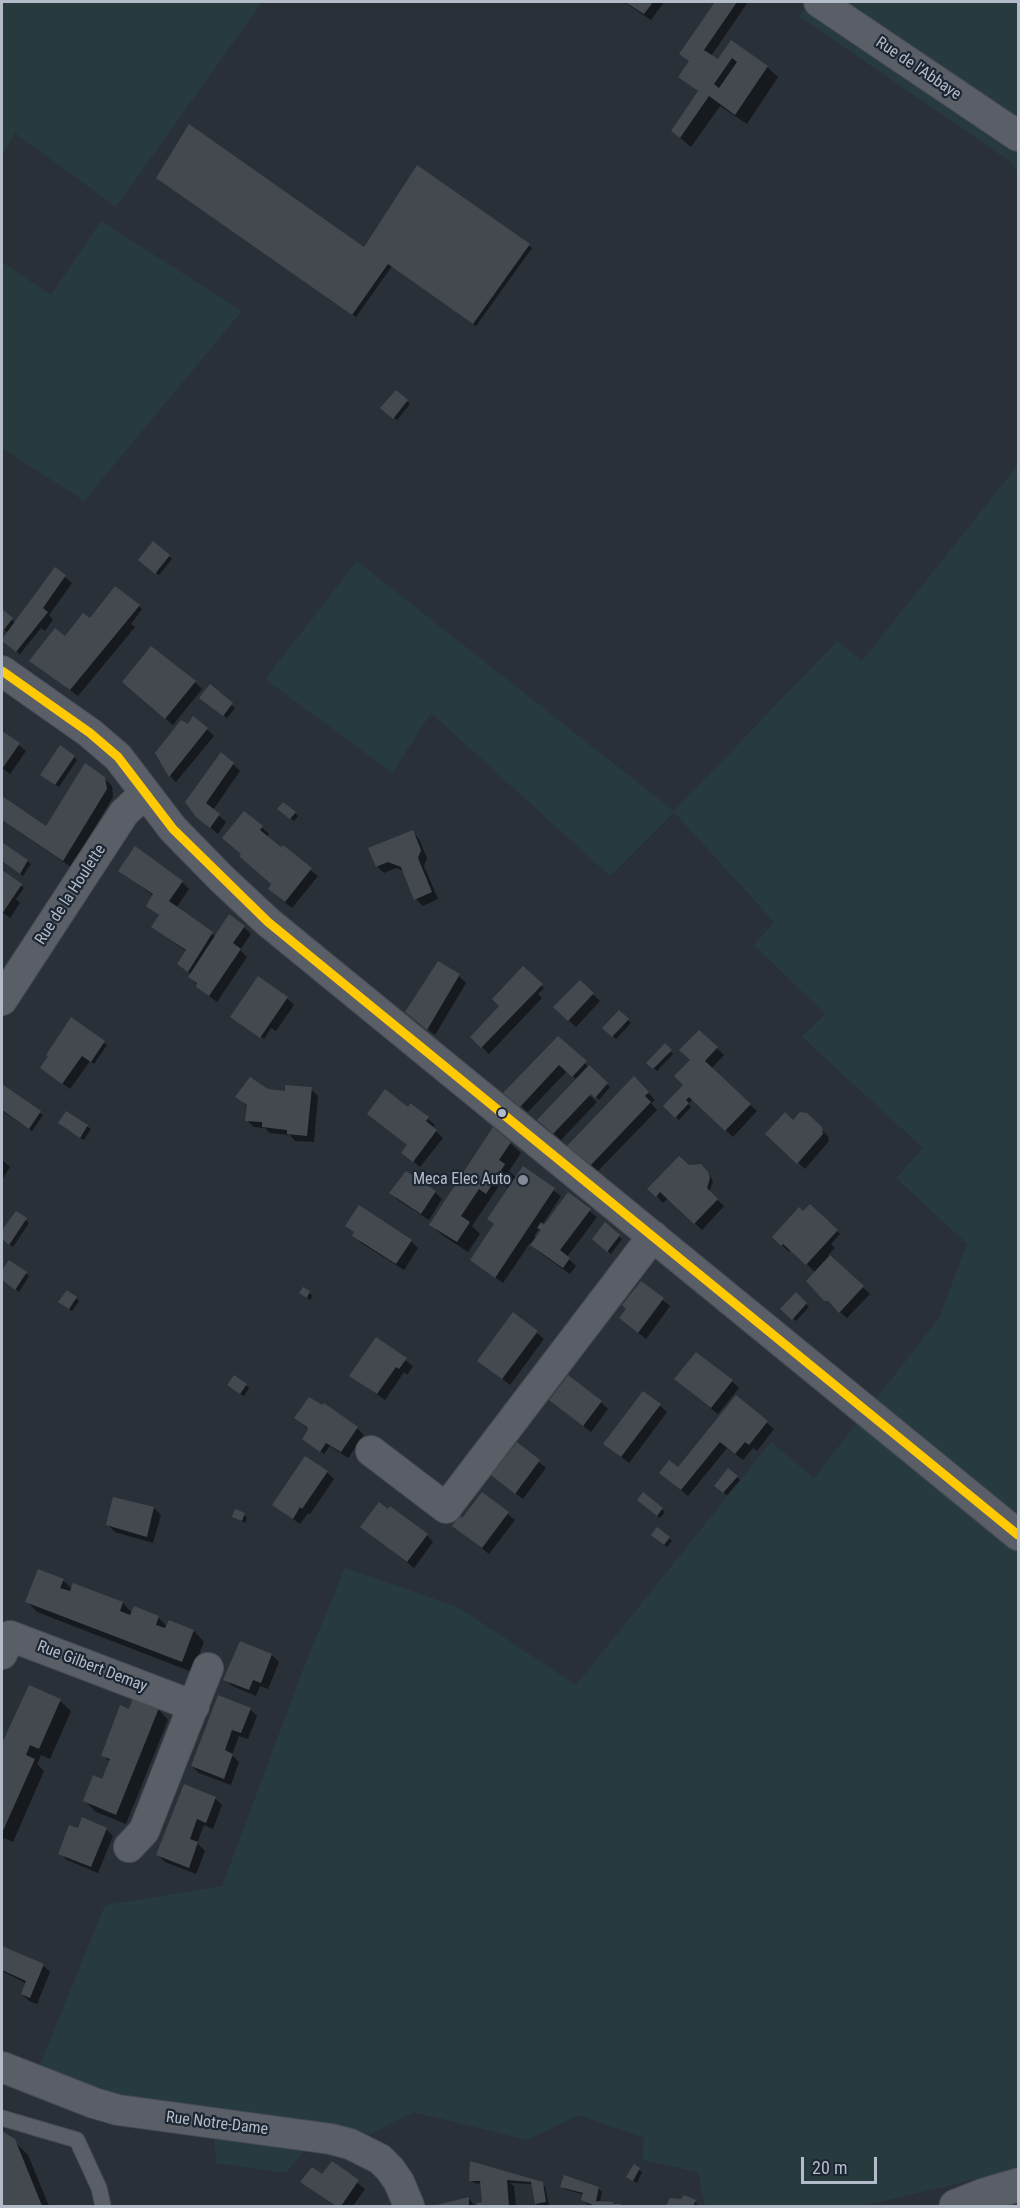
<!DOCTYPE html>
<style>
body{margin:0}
#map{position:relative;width:1020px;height:2208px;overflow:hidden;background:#2a3038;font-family:"Roboto Condensed",sans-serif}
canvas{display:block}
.frame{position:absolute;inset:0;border:3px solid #b4bcc9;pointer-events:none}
.scale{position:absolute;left:801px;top:2157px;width:76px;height:27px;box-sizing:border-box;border:3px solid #b4bcc9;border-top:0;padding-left:8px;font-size:18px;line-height:21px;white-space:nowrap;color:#b4bcc9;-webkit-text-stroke:4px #1d2633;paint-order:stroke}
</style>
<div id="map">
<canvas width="1020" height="2208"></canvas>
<div class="frame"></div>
<div class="scale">20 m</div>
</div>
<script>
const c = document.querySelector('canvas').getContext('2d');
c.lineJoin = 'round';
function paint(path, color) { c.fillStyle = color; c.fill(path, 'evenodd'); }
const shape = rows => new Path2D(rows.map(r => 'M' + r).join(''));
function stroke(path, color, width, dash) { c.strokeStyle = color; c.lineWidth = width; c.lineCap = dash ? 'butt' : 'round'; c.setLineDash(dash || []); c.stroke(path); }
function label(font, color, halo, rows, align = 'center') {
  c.font = font + ' "Roboto Condensed",sans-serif'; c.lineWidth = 4.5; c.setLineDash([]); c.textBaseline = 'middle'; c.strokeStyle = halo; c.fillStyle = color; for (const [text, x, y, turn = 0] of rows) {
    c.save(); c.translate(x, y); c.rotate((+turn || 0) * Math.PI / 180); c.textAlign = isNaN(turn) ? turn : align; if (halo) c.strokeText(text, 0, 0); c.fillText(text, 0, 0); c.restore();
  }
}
paint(shape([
 [2,2,262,2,116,207,15,133,2,156],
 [810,2,1018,2,1018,175,1012,163,799,16],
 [101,221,242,311,84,501,2,448,2,262,51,295],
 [1018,465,1018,2169,863,2206,705,2206,698,2172,642,2160,644,2138,579,2115,527,2140,413,2112,368,2135,322,2129,286,2173,216,2163,214,2137,127,2127,29,2092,105,1905,222,1886,304,1667,345,1568,458,1607,576,1685,771,1442,814,1478,939,1318,967,1244,896,1178,923,1148,802,1037,825,1014,754,945,774,922,674,812,610,876,431,713,392,773,265,679,357,561,674,811,837,641,862,661]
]), '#273a3e');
paint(shape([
 [624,2,664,2,651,20],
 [717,2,748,2,711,56,719,62,732,43,767,67,778,77,747,124,720,106,691,147,672,131,699,92,680,77,690,62,681,54],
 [417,167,532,248,476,326,392,266,356,317,161,181,364,249],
 [396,392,410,404,397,420,382,408],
 [169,556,172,559,159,575,143,563],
 [55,569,72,583,49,615,53,620,45,631,41,628,20,654,5,643,8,633,2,628,2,613,16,623],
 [139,606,142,609,131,624,135,627,78,696,31,661,65,638],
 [195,682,202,689,173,725,131,689],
 [210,686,235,708,227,718,204,700],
 [188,727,207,729,214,736,176,782,170,776],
 [2,732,26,751,10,774,2,768],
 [74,757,77,760,59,787,45,778],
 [233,764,240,771,213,810,226,822,218,834,197,816],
 [104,778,112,786,113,797,71,867,2,820,2,798,47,828],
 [282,811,295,813,298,816,294,821],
 [245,813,269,834,267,837,318,876,292,908,277,896],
 [412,832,419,839,427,858,424,866,438,899,423,906,416,899,404,871,396,868,384,873,377,866],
 [4,845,31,864,23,876,2,861,2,848],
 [120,871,176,878,182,882,189,889,176,908,216,937,244,927,251,934,240,950,247,957,217,1002,205,993,190,977,192,975,179,964,187,952,153,927,160,916,148,905,154,896],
 [2,872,24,888,16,899,20,903,10,918,2,912],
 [523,968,544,988,538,994,542,998,489,1054,472,1037,501,1006],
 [459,976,466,983,435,1035,414,1019],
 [580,982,600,1001,576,1027,555,1007],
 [287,998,294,1005,276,1031,271,1028,264,1039,235,1020],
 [619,1012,631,1023,616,1039,604,1028],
 [71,1020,107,1045,94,1064,90,1061,70,1089,42,1068],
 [699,1032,724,1055,711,1069,757,1111,733,1137,693,1099,688,1104,691,1107,679,1120,665,1106,685,1085],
 [558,1038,610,1087,599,1100,590,1091,588,1094,597,1102,561,1140,546,1127,577,1080,567,1071,528,1112,512,1099],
 [665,1046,673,1054,657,1071,648,1063],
 [634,1078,655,1100,651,1103,657,1110,598,1171,576,1153],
 [2,1086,43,1115,32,1131,2,1111],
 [311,1089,318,1096,314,1142,295,1141,290,1135,270,1133,265,1128,254,1127,247,1120,248,1107,237,1097,268,1091,286,1092],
 [408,1109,428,1119,435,1125,433,1128,443,1138,420,1167,403,1153,408,1146,369,1114],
 [67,1113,91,1129,84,1140,62,1126],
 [806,1115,828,1136,829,1141,805,1169,767,1134],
 [510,1143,521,1153,509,1171,517,1178,523,1168,561,1196,542,1225,545,1227,568,1194,597,1217,567,1257,576,1266,570,1274,539,1252,530,1243,503,1283,472,1260,495,1225,489,1219,509,1189,501,1183,472,1226,480,1234,468,1252,442,1235,431,1225],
 [540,1228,542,1230,537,1238,534,1236],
 [2,1160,10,1167,2,1180],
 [700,1166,711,1177,713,1182,709,1192,724,1206,702,1230,668,1198,663,1203,650,1189,690,1168],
 [435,1192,442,1199,429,1220,398,1200,391,1193],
 [810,1206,840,1234,831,1244,835,1248,828,1255,870,1294,847,1318,819,1294,815,1272,791,1249,789,1252,774,1237],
 [359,1207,411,1241,418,1248,404,1270,361,1243,354,1236],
 [16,1213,29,1223,13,1247,2,1239,2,1233],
 [605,1224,622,1239,611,1254,594,1239],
 [9,1262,29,1276,19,1292,2,1279,2,1273],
 [641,1283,670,1306,646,1339,628,1325],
 [303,1289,313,1296,310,1300,304,1296],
 [796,1294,809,1307,796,1321,782,1309],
 [76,1298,79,1301,72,1311,63,1305],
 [513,1314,544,1339,510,1385,479,1360],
 [377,1339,413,1366,407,1375,404,1372,385,1400,351,1376],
 [732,1381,739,1388,718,1414,683,1386],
 [246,1385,249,1388,244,1396,232,1388],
 [736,1397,774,1429,757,1451,753,1448,743,1460,727,1448,688,1496,668,1479,679,1470],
 [551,1400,601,1402,608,1409,591,1432],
 [660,1406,667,1412,629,1463,605,1444],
 [296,1418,357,1428,364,1435,348,1458,330,1446,324,1454,307,1442,309,1430],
 [517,1444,546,1468,523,1499,500,1482],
 [327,1472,334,1479,310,1514,308,1513,300,1524,274,1505],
 [737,1477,740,1480,727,1495,716,1486],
 [483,1494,515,1520,489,1554,454,1526,463,1520],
 [642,1503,662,1509,665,1512,660,1518],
 [154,1508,161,1515,153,1543,115,1532,108,1525],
 [244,1515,247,1518,245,1523,234,1517],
 [362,1527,427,1535,433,1542,414,1568],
 [656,1538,669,1538,672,1541,667,1547],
 [63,1580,72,1589,123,1603,132,1613,158,1617,167,1627,194,1631,204,1642,192,1672,37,1612,27,1601],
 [240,1643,272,1655,279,1662,268,1689,260,1686,256,1696,232,1686,225,1679],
 [30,1687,60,1701,71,1711,50,1759,41,1755,37,1764,44,1771,13,1842,4,1838,2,1844,2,1749],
 [158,1709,168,1720,126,1824,96,1812,85,1801,103,1781,110,1762,103,1755,130,1710],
 [250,1709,257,1716,248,1739,239,1736,232,1755,239,1762,231,1785,199,1773,192,1766],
 [185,1786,215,1798,222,1805,213,1829,204,1825,197,1843,205,1851,196,1874,165,1862,158,1855],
 [106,1829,113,1836,98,1873,67,1860,60,1853,78,1830],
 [2,1949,43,1965,50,1972,37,2004,29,2001,22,1994,27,1984,2,1971],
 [2,2133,14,2141,28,2155,49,2206,2,2206],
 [332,2163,365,2189,353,2206,335,2206,302,2182,322,2176],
 [471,2163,542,2183,545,2187,549,2205,539,2206,536,2204,533,2184,510,2183,514,2186,516,2206,478,2206,478,2204,483,2204,482,2184,474,2183,471,2180],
 [634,2166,642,2172,637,2183,628,2177],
 [562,2186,598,2188,602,2192,600,2202,612,2203,615,2206,646,2206,590,2206,583,2200,584,2195,565,2189],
 [468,2198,475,2206,435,2206],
 [671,2200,695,2202,698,2205,697,2206,668,2206]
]), '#0007');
paint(shape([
 [625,2,653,2,644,14],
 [715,2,737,2,704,50,718,59,731,40,768,66,735,115,709,96,680,138,671,131,698,91,678,77,689,61,679,54],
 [732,58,737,62,719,88,714,84],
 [189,124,364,247,417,165,530,244,473,324,388,264,352,315,156,178],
 [396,390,408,400,393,419,380,408],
 [153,541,170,555,155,574,138,560],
 [55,567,66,575,43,608,48,612,16,652,2,641,2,639],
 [115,586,140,605,70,690,29,661,55,628,65,636,83,613,90,618],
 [2,609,13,618,3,631,2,629],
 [151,646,196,681,165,719,122,682],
 [210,684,233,703,223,716,199,698],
 [193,716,208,728,169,777,155,753,181,720,188,724],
 [2,731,20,743,2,769],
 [60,745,75,756,55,785,40,775],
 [221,752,234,763,206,803,220,814,210,828,196,817,185,802],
 [85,763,105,777,107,789,63,861,2,820,2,796,46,826],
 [283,802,296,812,290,819,277,809],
 [244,811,263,826,260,830,281,847,283,845,312,868,285,902,268,889,271,884,239,856,241,854,222,838],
 [413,830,421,850,418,858,432,892,414,900,401,867,388,862,376,867,368,848],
 [3,843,28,860,20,874,2,861],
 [135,846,183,881,169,901,213,932,188,972,177,964,186,950,151,927,159,915,146,906,153,894,118,871],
 [2,870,22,884,2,914],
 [229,914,245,926,233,943,241,949,209,996,196,987,197,983,188,977],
 [438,961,460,974,427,1030,405,1012],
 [523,966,543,984,481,1048,470,1037,499,1006,492,999],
 [258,976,288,997,260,1038,230,1017],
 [580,980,594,993,568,1021,553,1007],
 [619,1010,629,1019,612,1037,602,1028],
 [71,1017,105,1041,91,1062,82,1056,62,1084,40,1068,48,1056,46,1055],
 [699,1030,718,1047,705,1061,751,1104,725,1131,689,1097,686,1100,689,1103,675,1118,663,1106,683,1085,674,1076,690,1060,679,1050],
 [558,1036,587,1061,572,1077,559,1065,520,1107,503,1093],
 [665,1043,672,1050,653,1069,646,1063],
 [589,1065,608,1083,595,1098,591,1094,553,1134,537,1120],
 [634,1076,649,1092,645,1096,651,1102,591,1165,567,1146],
 [250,1077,268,1089,285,1091,285,1085,312,1087,307,1136,287,1134,287,1130,262,1127,262,1122,245,1121,247,1105,235,1097],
 [2,1084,41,1111,29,1129,2,1110],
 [385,1089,408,1107,410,1103,429,1117,426,1121,437,1130,413,1162,401,1153,407,1145,367,1114],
 [66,1111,88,1125,80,1138,58,1123],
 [785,1112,793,1120,800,1112,807,1113,822,1127,823,1134,797,1164,765,1134],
 [493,1127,511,1142,499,1160,505,1164,486,1194,479,1189,461,1216,470,1222,457,1242,429,1225],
 [679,1156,689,1165,701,1164,708,1172,710,1178,707,1188,718,1199,694,1224,660,1192,656,1197,647,1189],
 [523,1166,555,1188,495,1278,470,1260,494,1224,487,1219],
 [406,1171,436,1191,421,1214,389,1193],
 [568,1192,591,1209,560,1250,570,1258,563,1268,530,1245,541,1230,537,1228,541,1222,544,1225],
 [810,1204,838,1230,806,1265,783,1244,781,1246,772,1237,799,1207,803,1211],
 [359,1205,412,1240,396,1264,352,1236,354,1232,345,1226],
 [16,1211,27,1218,9,1245,2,1239,2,1230],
 [605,1222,620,1235,607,1252,592,1239],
 [830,1255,864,1286,839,1313,828,1301,824,1301,806,1281],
 [9,1260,27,1272,15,1290,2,1280,2,1270],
 [641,1281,664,1298,638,1333,619,1318,626,1309,622,1305],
 [303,1287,310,1291,307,1298,299,1293],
 [67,1290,77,1297,69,1309,58,1302],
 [796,1292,807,1303,792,1320,780,1309],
 [513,1312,538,1331,502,1379,477,1361],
 [376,1337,407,1358,399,1369,396,1367,377,1394,349,1376],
 [696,1352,733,1380,711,1408,674,1379],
 [234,1375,247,1384,240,1394,227,1385],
 [568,1375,602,1401,583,1426,549,1400],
 [643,1391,661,1404,621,1457,603,1444],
 [736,1395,768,1421,749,1445,745,1442,735,1454,720,1442,681,1490,659,1473,669,1460,678,1467],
 [309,1397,322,1405,324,1403,358,1427,341,1452,326,1443,320,1452,302,1439,308,1430,307,1427,294,1418],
 [517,1442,540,1460,515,1494,491,1475],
 [305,1456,328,1471,302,1509,300,1507,293,1519,272,1505],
 [728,1468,738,1476,723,1493,714,1486],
 [482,1492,509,1512,482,1548,452,1526,460,1516,462,1518],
 [643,1492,663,1508,657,1516,637,1500],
 [113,1497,154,1507,147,1537,106,1525],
 [379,1502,388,1509,390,1506,428,1534,407,1562,360,1527],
 [235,1509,245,1513,242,1521,232,1517],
 [657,1527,670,1537,664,1545,651,1535],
 [38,1569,64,1579,60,1588,70,1591,73,1583,123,1602,120,1611,130,1615,134,1606,159,1616,156,1625,165,1628,169,1620,194,1630,182,1662,25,1602],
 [240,1641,272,1654,261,1683,253,1680,249,1690,223,1680],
 [29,1685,61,1699,39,1749,30,1745,26,1755,35,1759,2,1833,2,1743],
 [218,1695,251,1708,241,1733,232,1730,225,1750,233,1754,224,1779,191,1766],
 [133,1698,159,1708,116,1815,83,1801,93,1775,102,1779,110,1759,101,1756,120,1705,129,1709],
 [184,1784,216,1797,206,1823,197,1819,190,1839,198,1842,189,1868,156,1855],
 [82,1817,107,1828,91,1867,58,1854,69,1825,78,1828],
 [2,1946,44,1964,30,1998,21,1994,26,1981,2,1970],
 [2,2131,15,2139,42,2206,2,2206],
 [332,2161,359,2180,341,2206,336,2206,300,2182,312,2167,322,2174],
 [470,2161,543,2182,546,2202,535,2204,531,2182,507,2180,509,2206,477,2206,476,2203,482,2202,480,2181,469,2181],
 [634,2164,640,2168,633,2181,626,2177],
 [564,2175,599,2187,596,2201,613,2202,613,2204,621,2204,621,2206,595,2206,581,2200,583,2193,560,2187],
 [684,2195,696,2200,693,2206,666,2206,670,2198,681,2199],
 [469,2197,469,2206,432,2206]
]), '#444950');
const service = shape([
 [2,2118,77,2140,99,2188,103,2206]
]);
const minor = shape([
 [819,2,1018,136],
 [2,671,90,733,118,757,173,829,222,879,268,922,1018,1535],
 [2,1000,124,813,145,793],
 [371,1451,446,1508,653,1236],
 [2,1654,10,1636,194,1706],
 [129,1847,144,1831,208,1668],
 [2,2067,94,2103,118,2110,331,2139,350,2144,380,2159,390,2169,399,2182,409,2206]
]);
const tertiary = shape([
 [956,2206,984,2195,1018,2185]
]);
stroke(service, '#484c53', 17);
stroke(minor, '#484c53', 32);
stroke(tertiary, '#484c53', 35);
stroke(service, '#5a5e66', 15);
stroke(minor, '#5a5e66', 30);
stroke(tertiary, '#5a5e66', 33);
stroke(shape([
 [2,671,90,733,118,757,173,829,268,922,1018,1535]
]), '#ffc904', 9);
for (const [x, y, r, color] of [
 [502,1113,5,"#b4bcc9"],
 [523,1180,6,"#848b96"]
]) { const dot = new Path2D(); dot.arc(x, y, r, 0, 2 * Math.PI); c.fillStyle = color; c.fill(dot); stroke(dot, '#1d2633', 2); }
label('16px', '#b4bcc9', '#1d2633', [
 ["Rue de l'Abbaye",918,69,34],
 ["Rue de la Houlette",71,895,-57],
 ["Rue Gilbert Demay",92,1667,21],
 ["Rue Notre-Dame",217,2124,7]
]);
label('16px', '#b4bcc9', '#1d2633', [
 ["Meca Elec Auto",511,1180]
], 'right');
</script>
